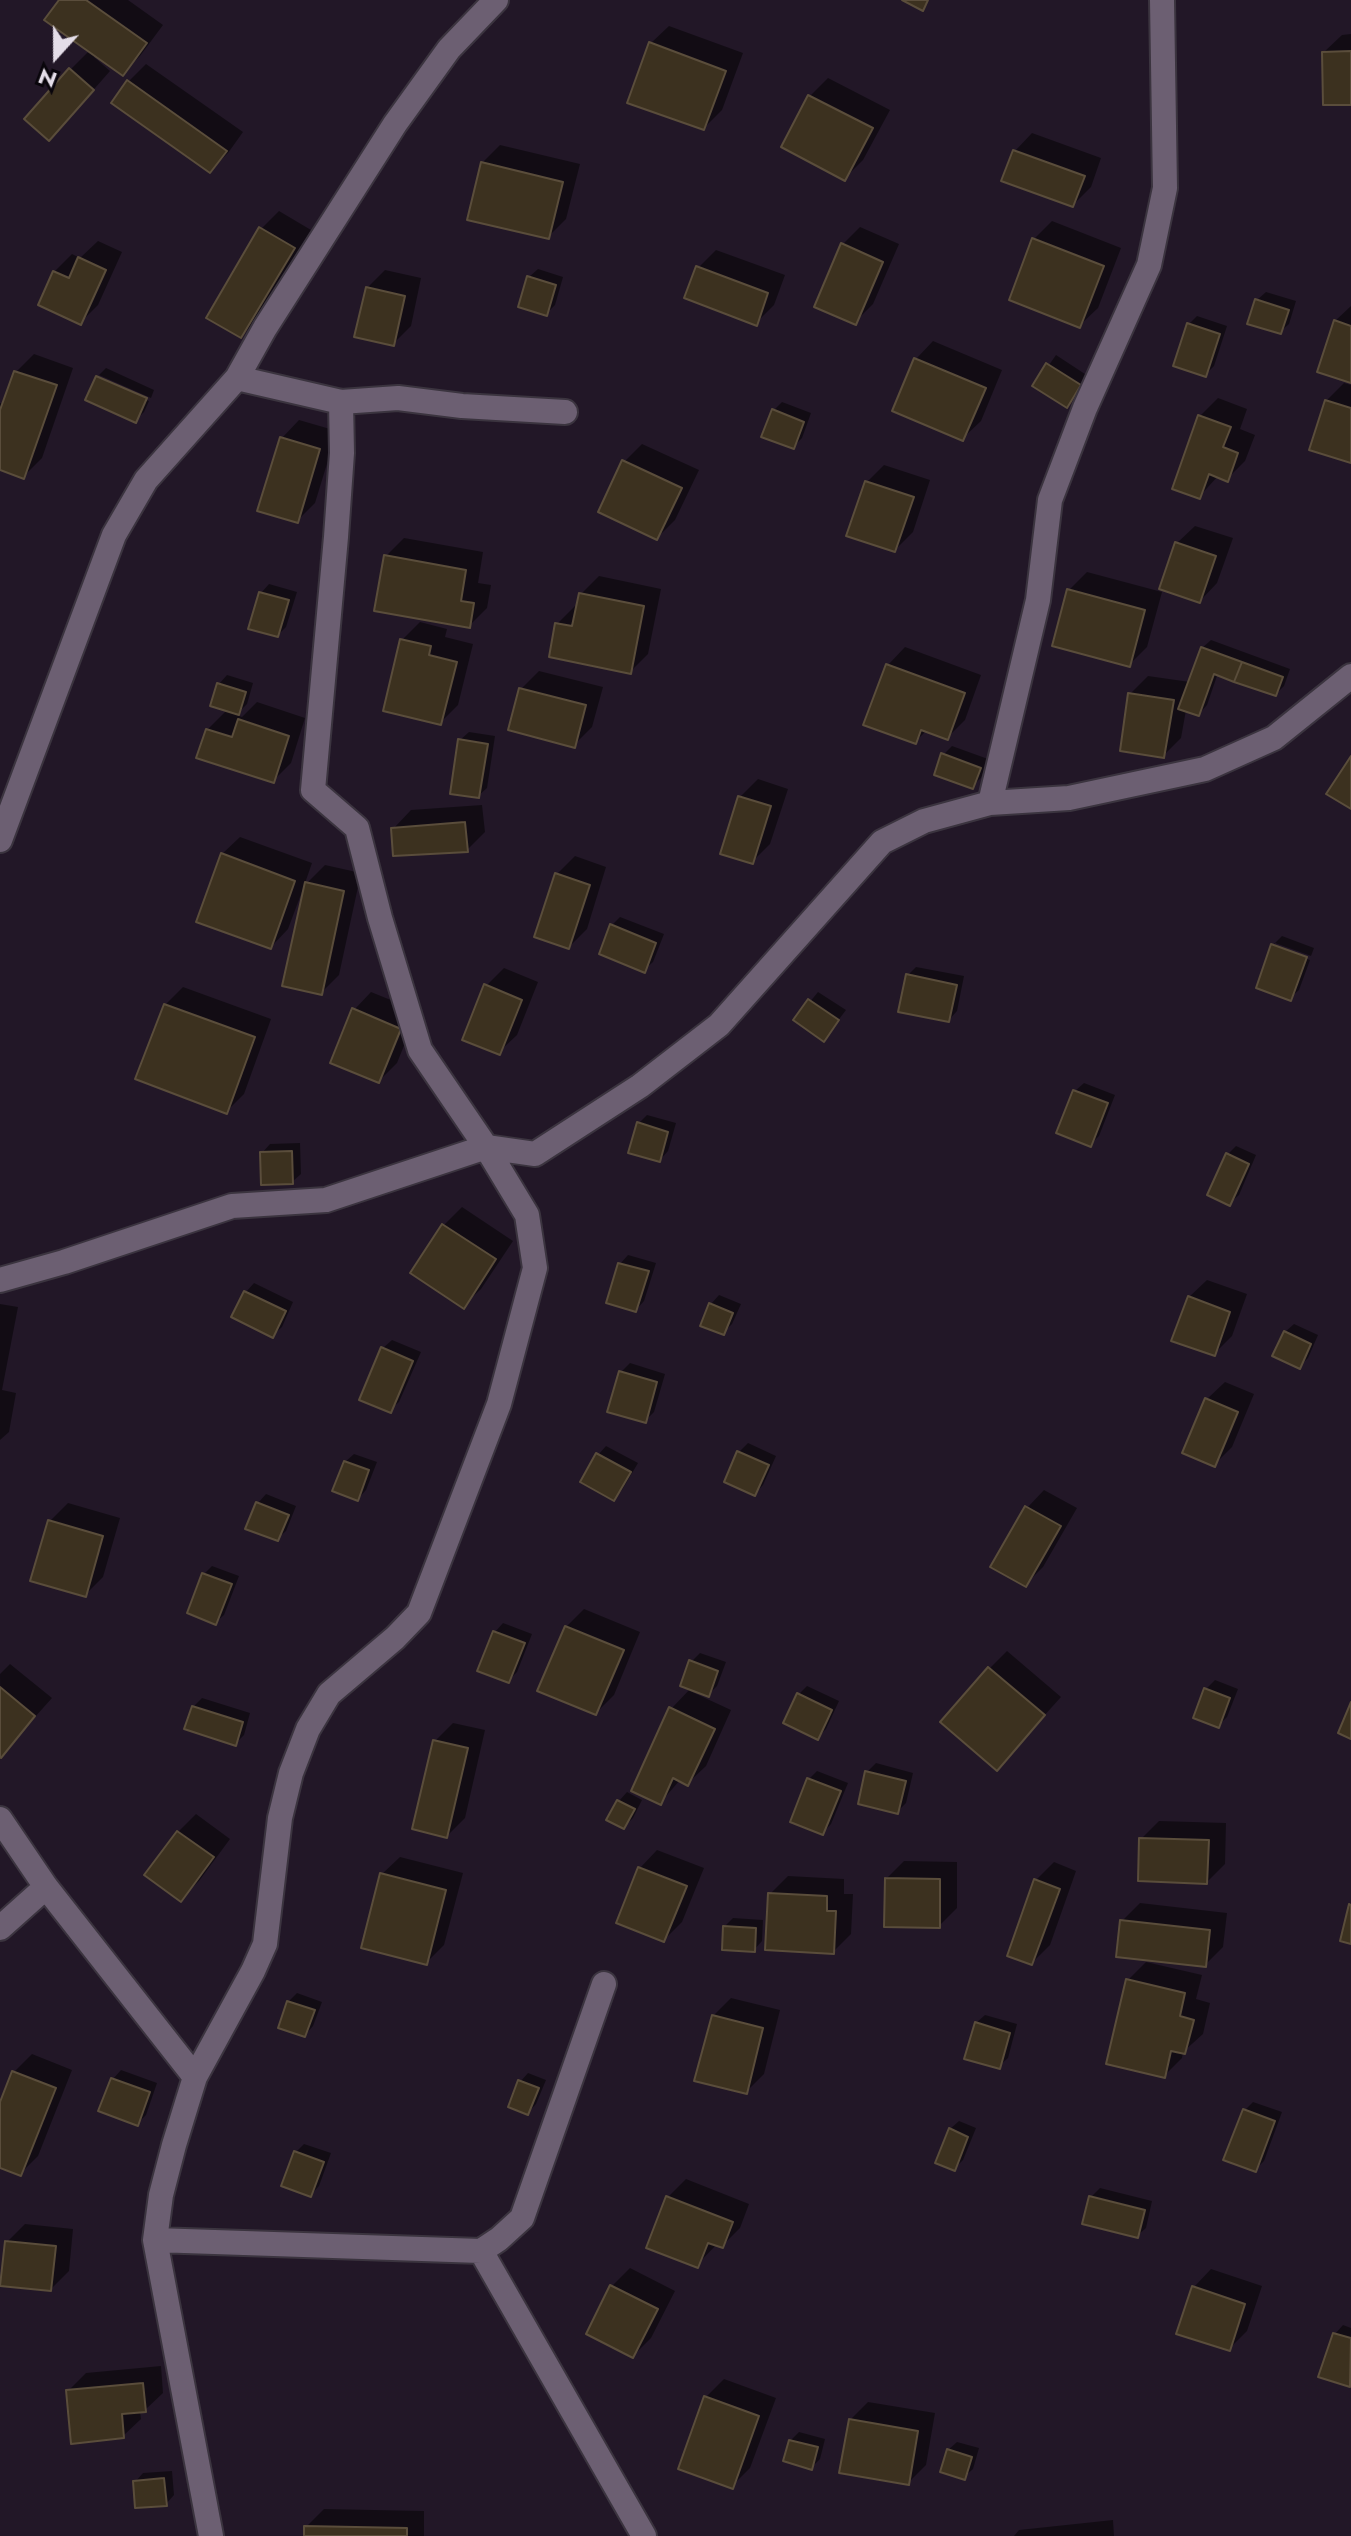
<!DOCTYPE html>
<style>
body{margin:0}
#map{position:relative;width:1351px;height:2536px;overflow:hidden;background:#221727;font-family:Jost,sans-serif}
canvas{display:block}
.north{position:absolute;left:16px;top:16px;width:80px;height:80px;-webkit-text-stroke:6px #09050b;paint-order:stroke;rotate:201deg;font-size:22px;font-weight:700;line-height:32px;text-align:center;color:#e4dde8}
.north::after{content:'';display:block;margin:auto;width:28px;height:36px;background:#e4dde8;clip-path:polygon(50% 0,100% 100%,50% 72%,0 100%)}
</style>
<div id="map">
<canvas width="1351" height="2536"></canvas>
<div class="north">N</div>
</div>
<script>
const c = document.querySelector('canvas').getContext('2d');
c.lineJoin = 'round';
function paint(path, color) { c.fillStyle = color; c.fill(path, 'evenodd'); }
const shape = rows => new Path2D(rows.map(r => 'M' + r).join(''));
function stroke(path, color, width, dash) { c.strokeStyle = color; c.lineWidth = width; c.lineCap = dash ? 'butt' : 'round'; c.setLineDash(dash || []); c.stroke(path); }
paint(shape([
 [61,0,128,0,163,25,140,56,122,74,96,55,94,57,110,71,67,120,70,70,90,50],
 [669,26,743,53,722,110,704,128,651,43],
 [1351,34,1351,103,1324,52,1342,35],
 [146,64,243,132,228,153,210,171,129,81],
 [828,78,890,110,863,160,845,178,783,146,810,96],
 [1032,133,1101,158,1091,187,1073,205,1015,151],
 [500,145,580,164,566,219,548,237,482,163],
 [279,211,311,230,259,318,241,336,261,229],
 [1052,221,1121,248,1098,308,1080,325,1034,239],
 [860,227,899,244,873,304,855,322,843,244],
 [98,241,122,252,98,305,80,323,54,272,72,254,80,258],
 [716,250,785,275,774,305,756,323,698,268],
 [538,269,563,277,555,305,546,314,529,277],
 [385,270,421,278,411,326,393,344,367,288],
 [1266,292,1296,301,1289,324,1280,332,1257,300],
 [1351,306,1351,381,1335,321],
 [1197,316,1227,326,1214,366,1205,375,1189,324],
 [933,341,1002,370,981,421,963,438,916,359],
 [34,354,73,368,42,458,24,476,0,468,0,403,4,404,16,372],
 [1056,355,1088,376,1067,406,1035,385],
 [106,368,154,390,151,398,99,375],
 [98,376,98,379,149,401,144,412,136,420,88,399],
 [1344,383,1351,385,1351,461,1326,401],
 [1218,398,1247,409,1240,429,1255,435,1245,461,1227,479,1218,476,1199,497,1200,416],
 [782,402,811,413,802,438,793,447,774,410],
 [299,420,337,431,315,503,297,521,282,438],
 [642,444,699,470,675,520,657,538,624,462],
 [884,465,930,480,913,532,895,550,866,483],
 [1195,526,1233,538,1217,583,1200,601,1177,543],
 [404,538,483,552,478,583,491,585,487,608,469,626,386,556],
 [1087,572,1162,592,1147,647,1129,665,1069,590],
 [599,576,661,589,648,654,630,672,557,624,575,606,578,606,581,594],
 [269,584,297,592,286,627,278,635,261,593],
 [420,622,447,629,445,637,473,644,458,705,441,722,402,640],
 [1211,640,1290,669,1284,686,1276,694,1218,673,1207,705,1199,714,1186,710,1181,738,1163,756,1130,694,1148,676,1190,682,1202,648],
 [905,647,981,675,965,720,947,738,927,730,915,742,888,665],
 [539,671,603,687,592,727,574,745,521,689],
 [227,675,253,683,247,704,236,715,242,717,257,702,305,718,291,763,273,781,207,730,228,709,219,684],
 [469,732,495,736,487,788,478,796,460,740],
 [952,746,988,759,981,778,972,786,943,755],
 [758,779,788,789,770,844,752,862,740,797],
 [482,805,485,832,467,850,394,828,411,810],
 [240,837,312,863,304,886,325,865,361,873,339,975,321,993,305,890,303,889,288,929,271,947,222,854],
 [575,856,606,867,587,929,569,947,557,874],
 [620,917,664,934,653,962,644,970,612,925],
 [1282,936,1314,948,1311,956,1275,943],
 [1275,943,1275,947,1310,960,1299,990,1290,998,1273,945],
 [916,967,964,976,957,1011,949,1020,908,975],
 [504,968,538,982,517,1035,499,1052,486,986],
 [183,987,271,1019,244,1094,226,1112,165,1005],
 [371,992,418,1011,397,1063,379,1081,354,1010],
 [818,992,846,1010,824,1039,796,1019],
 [1084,1083,1115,1095,1099,1136,1090,1145,1075,1091],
 [647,1115,676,1123,668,1151,660,1160,639,1123],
 [300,1143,301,1174,292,1182,262,1153,270,1144],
 [1236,1146,1256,1155,1239,1195,1230,1203,1228,1154],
 [462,1207,513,1241,481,1289,463,1306,413,1273,444,1225],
 [628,1255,656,1263,644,1301,636,1310,620,1264],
 [1207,1280,1247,1294,1232,1336,1214,1354,1189,1297],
 [254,1283,293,1302,282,1327,273,1335,234,1316,246,1292],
 [719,1295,741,1304,732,1324,724,1332,711,1304],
 [0,1304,18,1307,2,1390,16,1393,9,1432,0,1440],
 [1294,1324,1318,1335,1308,1358,1299,1367,1285,1332],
 [392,1340,421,1352,399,1402,390,1410,383,1348],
 [630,1363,665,1374,654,1412,645,1421,621,1372],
 [1225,1382,1254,1394,1232,1447,1214,1465,1207,1399],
 [748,1443,776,1456,763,1485,755,1494,727,1481,739,1452],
 [606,1446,638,1463,622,1490,614,1498,598,1455],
 [354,1454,377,1462,366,1490,358,1499,345,1462],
 [1044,1490,1077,1508,1043,1567,1026,1584,1027,1508],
 [266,1494,296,1506,286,1531,277,1539,258,1503],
 [68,1503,120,1518,103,1577,85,1595,50,1521],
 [212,1566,239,1576,224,1615,215,1623,204,1574],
 [584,1609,640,1632,614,1695,596,1713,566,1627],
 [503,1623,532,1634,517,1672,508,1681,495,1632],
 [1007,1651,1061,1697,997,1768,989,1669],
 [700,1653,726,1662,717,1686,708,1695,691,1662],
 [10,1664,52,1698,1,1755,0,1674],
 [1215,1680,1238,1689,1227,1717,1218,1726,1195,1717,1206,1689],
 [807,1686,839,1701,826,1729,817,1738,799,1694],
 [691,1688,690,1691,731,1710,706,1766,688,1783,680,1780,661,1802,671,1709],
 [202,1698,250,1713,244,1735,235,1744,193,1707],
 [453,1723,485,1730,465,1818,447,1836,435,1741],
 [876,1763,913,1773,906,1803,897,1812,867,1772],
 [817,1771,848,1783,831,1824,823,1833,809,1779],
 [627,1792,642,1800,633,1818,624,1827,619,1801],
 [196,1814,230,1839,199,1881,181,1899,147,1874,178,1832],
 [1159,1821,1226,1823,1225,1864,1207,1882,1141,1839],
 [657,1850,704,1868,682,1922,664,1940,640,1868],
 [400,1857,463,1873,444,1945,426,1963,382,1874],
 [904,1861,957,1862,957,1908,939,1926,887,1878],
 [1054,1862,1076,1871,1050,1945,1032,1963,1036,1880],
 [788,1876,844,1879,844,1894,853,1894,851,1934,833,1952,770,1894],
 [1140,1903,1227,1913,1223,1947,1205,1965,1122,1921],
 [733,1918,763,1920,762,1941,754,1950,725,1926],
 [1146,1962,1202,1975,1196,1999,1210,2003,1203,2034,1183,2052,1182,2058,1164,2076,1128,1980],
 [297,1993,322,2002,313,2026,305,2035,288,2002],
 [731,1998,780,2010,764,2074,746,2092,713,2016],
 [985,2015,1017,2024,1008,2058,999,2066,976,2023],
 [32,2054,72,2070,38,2156,20,2174,0,2166,0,2107,14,2072],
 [121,2070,157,2083,146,2115,137,2124,113,2079],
 [528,2073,546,2080,536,2104,528,2113,520,2082],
 [1253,2102,1282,2112,1264,2161,1255,2170,1244,2111],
 [959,2121,976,2128,963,2160,954,2169,950,2129],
 [304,2144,331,2153,319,2186,311,2195,296,2152],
 [686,2179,749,2204,740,2228,722,2246,717,2244,697,2265,668,2197],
 [1100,2188,1152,2201,1146,2228,1137,2236,1091,2197],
 [25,2224,73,2229,69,2271,51,2289,7,2242],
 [630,2268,675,2291,651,2338,633,2356,612,2286],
 [1211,2269,1262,2286,1247,2331,1229,2349,1194,2287],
 [1343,2325,1351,2328,1349,2385,1335,2334],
 [161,2366,163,2393,145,2410,140,2411,141,2419,123,2436,68,2391,86,2373],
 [724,2379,776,2398,750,2468,732,2486,706,2397],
 [868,2402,935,2413,926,2465,908,2483,850,2420],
 [799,2432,825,2439,820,2459,812,2467,790,2441],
 [957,2442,979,2448,973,2469,964,2477,948,2450],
 [172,2471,174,2495,166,2504,135,2482,143,2473],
 [324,2509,424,2511,424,2536,306,2536,306,2527],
 [1113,2520,1114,2536,1014,2536,1019,2530]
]), '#0007');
const building = shape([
 [59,0,86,0,147,43,123,76,44,20,59,0],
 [902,0,928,0,923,11,902,0],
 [649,42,726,71,704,130,627,103,649,42],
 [1351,51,1351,105,1323,105,1322,52,1351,51],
 [69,68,94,90,49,141,24,119,69,68],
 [127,80,227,151,210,173,111,103,127,80],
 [808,95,873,128,845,181,781,147,808,95],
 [1013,150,1085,176,1073,207,1001,181,1013,150],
 [481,162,563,182,549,239,467,220,481,162],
 [259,227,295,248,241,338,206,318,259,227],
 [1032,238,1104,266,1080,328,1009,300,1032,238],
 [841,243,883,262,856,325,814,307,841,243],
 [78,257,106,270,81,325,38,305,53,271,69,278,78,257],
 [696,266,768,293,757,326,684,298,696,266],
 [527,276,556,285,547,316,518,307,527,276],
 [366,287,405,296,394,346,354,337,366,287],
 [1255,299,1289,310,1281,334,1247,324,1255,299],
 [1334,320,1351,326,1351,383,1317,372,1334,320],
 [1187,323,1220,334,1206,377,1173,366,1187,323],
 [914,358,986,388,963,441,892,411,914,358],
 [1046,363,1081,385,1067,408,1032,386,1046,363],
 [14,371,57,385,24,479,0,470,0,410,14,371],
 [96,376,147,398,136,423,85,400,96,376],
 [1325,400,1351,408,1351,463,1309,450,1325,400],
 [772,409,804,422,794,449,761,437,772,409],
 [1198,415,1231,427,1223,447,1238,453,1228,482,1209,474,1200,499,1172,489,1198,415],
 [280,437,320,449,298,523,257,511,280,437],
 [622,460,682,488,657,540,598,512,622,460],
 [865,481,914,497,895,552,846,536,865,481],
 [1175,542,1216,556,1200,603,1159,589,1175,542],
 [384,555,466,570,461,601,474,603,470,628,374,611,384,555],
 [1067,589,1145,610,1130,667,1052,646,1067,589],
 [259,592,289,600,278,637,248,629,259,592],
 [579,593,644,606,631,674,549,657,555,623,572,626,579,593],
 [400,639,431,646,429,655,457,662,441,725,383,711,400,639],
 [1201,647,1242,662,1234,682,1214,674,1199,716,1178,709,1201,647],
 [1242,662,1283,677,1276,696,1234,682,1242,662],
 [886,664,965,693,948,740,921,730,916,744,863,725,886,664],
 [217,683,246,692,239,715,210,706,217,683],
 [519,688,586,705,575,748,508,730,519,688],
 [1128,693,1174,700,1164,758,1120,751,1128,693],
 [238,719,289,736,274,783,196,758,206,729,232,737,238,719],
 [458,739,488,744,479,798,450,794,458,739],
 [941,753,981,768,973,789,934,775,941,753],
 [1351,756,1351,809,1326,794,1351,756],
 [738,796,771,806,753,864,720,854,738,796],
 [465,822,468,852,393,856,391,828,465,822],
 [221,853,295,881,271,949,196,922,221,853],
 [555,873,590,885,569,949,534,937,555,873],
 [305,882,344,891,322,995,282,986,305,882],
 [610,924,656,943,645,973,599,954,610,924],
 [1271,944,1307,957,1291,1001,1256,988,1271,944],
 [906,974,957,985,949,1022,898,1012,906,974],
 [484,984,522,1000,500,1055,462,1040,484,984],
 [808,999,839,1020,824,1042,793,1020,808,999],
 [164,1004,255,1037,227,1114,135,1079,164,1004],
 [352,1008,401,1029,379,1083,330,1063,352,1008],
 [1073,1090,1108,1103,1091,1147,1056,1133,1073,1090],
 [637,1122,668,1132,660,1162,628,1153,637,1122],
 [292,1151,293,1184,261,1185,260,1152,292,1151],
 [1226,1153,1249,1164,1230,1206,1207,1195,1226,1153],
 [442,1224,496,1259,464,1309,410,1273,442,1224],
 [618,1263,649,1271,636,1312,606,1303,618,1263],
 [244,1291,286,1311,273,1338,231,1317,244,1291],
 [1188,1296,1230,1312,1215,1356,1171,1341,1188,1296],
 [709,1303,733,1313,724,1335,700,1326,709,1303],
 [1284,1331,1311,1344,1300,1369,1272,1356,1284,1331],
 [381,1347,413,1361,391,1413,359,1400,381,1347],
 [619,1371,657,1382,646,1423,607,1412,619,1371],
 [1205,1398,1238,1412,1215,1467,1182,1453,1205,1398],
 [737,1451,769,1465,755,1496,724,1482,737,1451],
 [596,1453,631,1472,614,1501,580,1482,596,1453],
 [344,1461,369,1470,358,1501,332,1491,344,1461],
 [256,1502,289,1515,278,1541,245,1529,256,1502],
 [1025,1506,1061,1526,1026,1587,990,1567,1025,1506],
 [48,1520,103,1536,86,1597,30,1581,48,1520],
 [202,1573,232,1584,216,1625,187,1613,202,1573],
 [565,1626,624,1650,596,1715,537,1691,565,1626],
 [493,1631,525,1643,509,1683,477,1671,493,1631],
 [689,1660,718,1671,709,1697,680,1686,689,1660],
 [988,1667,1045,1715,997,1771,940,1722,988,1667],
 [0,1687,35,1716,1,1758,0,1757,0,1687],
 [1204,1688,1230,1698,1219,1728,1193,1718,1204,1688],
 [797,1693,832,1710,818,1740,783,1723,797,1693],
 [1351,1702,1351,1739,1338,1733,1351,1702],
 [192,1706,243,1722,236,1746,184,1729,192,1706],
 [669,1707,715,1729,688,1786,673,1778,661,1805,631,1791,669,1707],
 [433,1740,468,1748,447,1838,412,1829,433,1740],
 [865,1771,906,1781,898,1814,858,1804,865,1771],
 [807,1778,841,1791,823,1835,790,1822,807,1778],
 [617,1800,635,1809,624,1829,606,1820,617,1800],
 [177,1831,214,1857,181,1902,144,1875,177,1831],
 [1139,1838,1209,1840,1207,1884,1138,1881,1139,1838],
 [638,1867,687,1886,664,1942,616,1923,638,1867],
 [380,1873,446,1890,427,1965,361,1948,380,1873],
 [885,1878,940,1879,940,1928,884,1927,885,1878],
 [1034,1879,1060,1889,1032,1965,1007,1956,1034,1879],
 [768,1893,827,1896,827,1911,836,1911,834,1954,765,1950,768,1893],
 [1349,1904,1351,1905,1351,1944,1340,1941,1349,1904],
 [1120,1920,1210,1930,1206,1967,1116,1957,1120,1920],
 [723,1926,756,1928,755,1952,722,1950,723,1926],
 [1126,1979,1185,1993,1180,2016,1194,2020,1185,2054,1171,2051,1165,2078,1106,2064,1126,1979],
 [287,2001,315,2010,305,2037,278,2028,287,2001],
 [712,2015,763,2028,747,2094,694,2081,712,2015],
 [975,2022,1010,2033,1000,2069,964,2059,975,2022],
 [12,2071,56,2088,21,2176,0,2168,0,2102,12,2071],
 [111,2078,150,2092,138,2126,98,2111,111,2078],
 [518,2080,539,2088,528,2115,508,2107,518,2080],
 [1243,2109,1275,2121,1256,2172,1223,2160,1243,2109],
 [949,2128,968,2137,955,2171,935,2163,949,2128],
 [294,2151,324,2162,311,2197,281,2186,294,2151],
 [666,2196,733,2222,723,2248,708,2243,698,2268,646,2248,666,2196],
 [1089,2196,1145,2210,1138,2238,1082,2224,1089,2196],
 [5,2241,56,2246,51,2291,0,2286,5,2241],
 [610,2285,658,2309,633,2358,586,2334,610,2285],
 [1192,2286,1245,2304,1230,2351,1176,2334,1192,2286],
 [1333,2333,1351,2338,1350,2387,1318,2377,1333,2333],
 [143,2383,146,2412,122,2414,124,2438,71,2444,66,2390,143,2383],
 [704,2396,759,2416,733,2489,678,2469,704,2396],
 [849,2419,918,2431,909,2485,839,2473,849,2419],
 [789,2440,818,2447,812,2470,783,2461,789,2440],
 [947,2449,972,2457,965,2480,940,2472,947,2449],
 [164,2478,167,2506,135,2508,133,2481,164,2478],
 [304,2526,407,2528,407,2536,304,2536,304,2526]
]);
paint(building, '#3c311f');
stroke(building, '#5a4d3b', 2);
const street = shape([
 [237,378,341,402,398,398,462,406,565,412],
 [990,803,1038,600,1050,500,1085,408,1149,265,1165,188,1162,0],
 [0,840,114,535,146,480,237,378,265,328,395,124,449,49,496,0],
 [0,1280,64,1262,232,1206,326,1200,486,1147,535,1154,640,1086,719,1025,882,842,924,821,990,803,1069,798,1205,769,1274,738,1351,676],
 [0,1819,46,1887,195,2077],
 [0,1928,46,1887],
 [155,2240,481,2251,499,2239,522,2218,604,1984],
 [481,2251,644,2536],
 [211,2536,155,2240,161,2195,174,2145,195,2077,253,1971,265,1944,280,1818,291,1773,308,1729,329,1694,395,1638,419,1613,499,1404,535,1268,527,1215,486,1147,420,1050,380,918,357,828,313,790,336,537,342,453,341,402]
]);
stroke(street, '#3b343f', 28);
stroke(street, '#6c5f72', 24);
</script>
